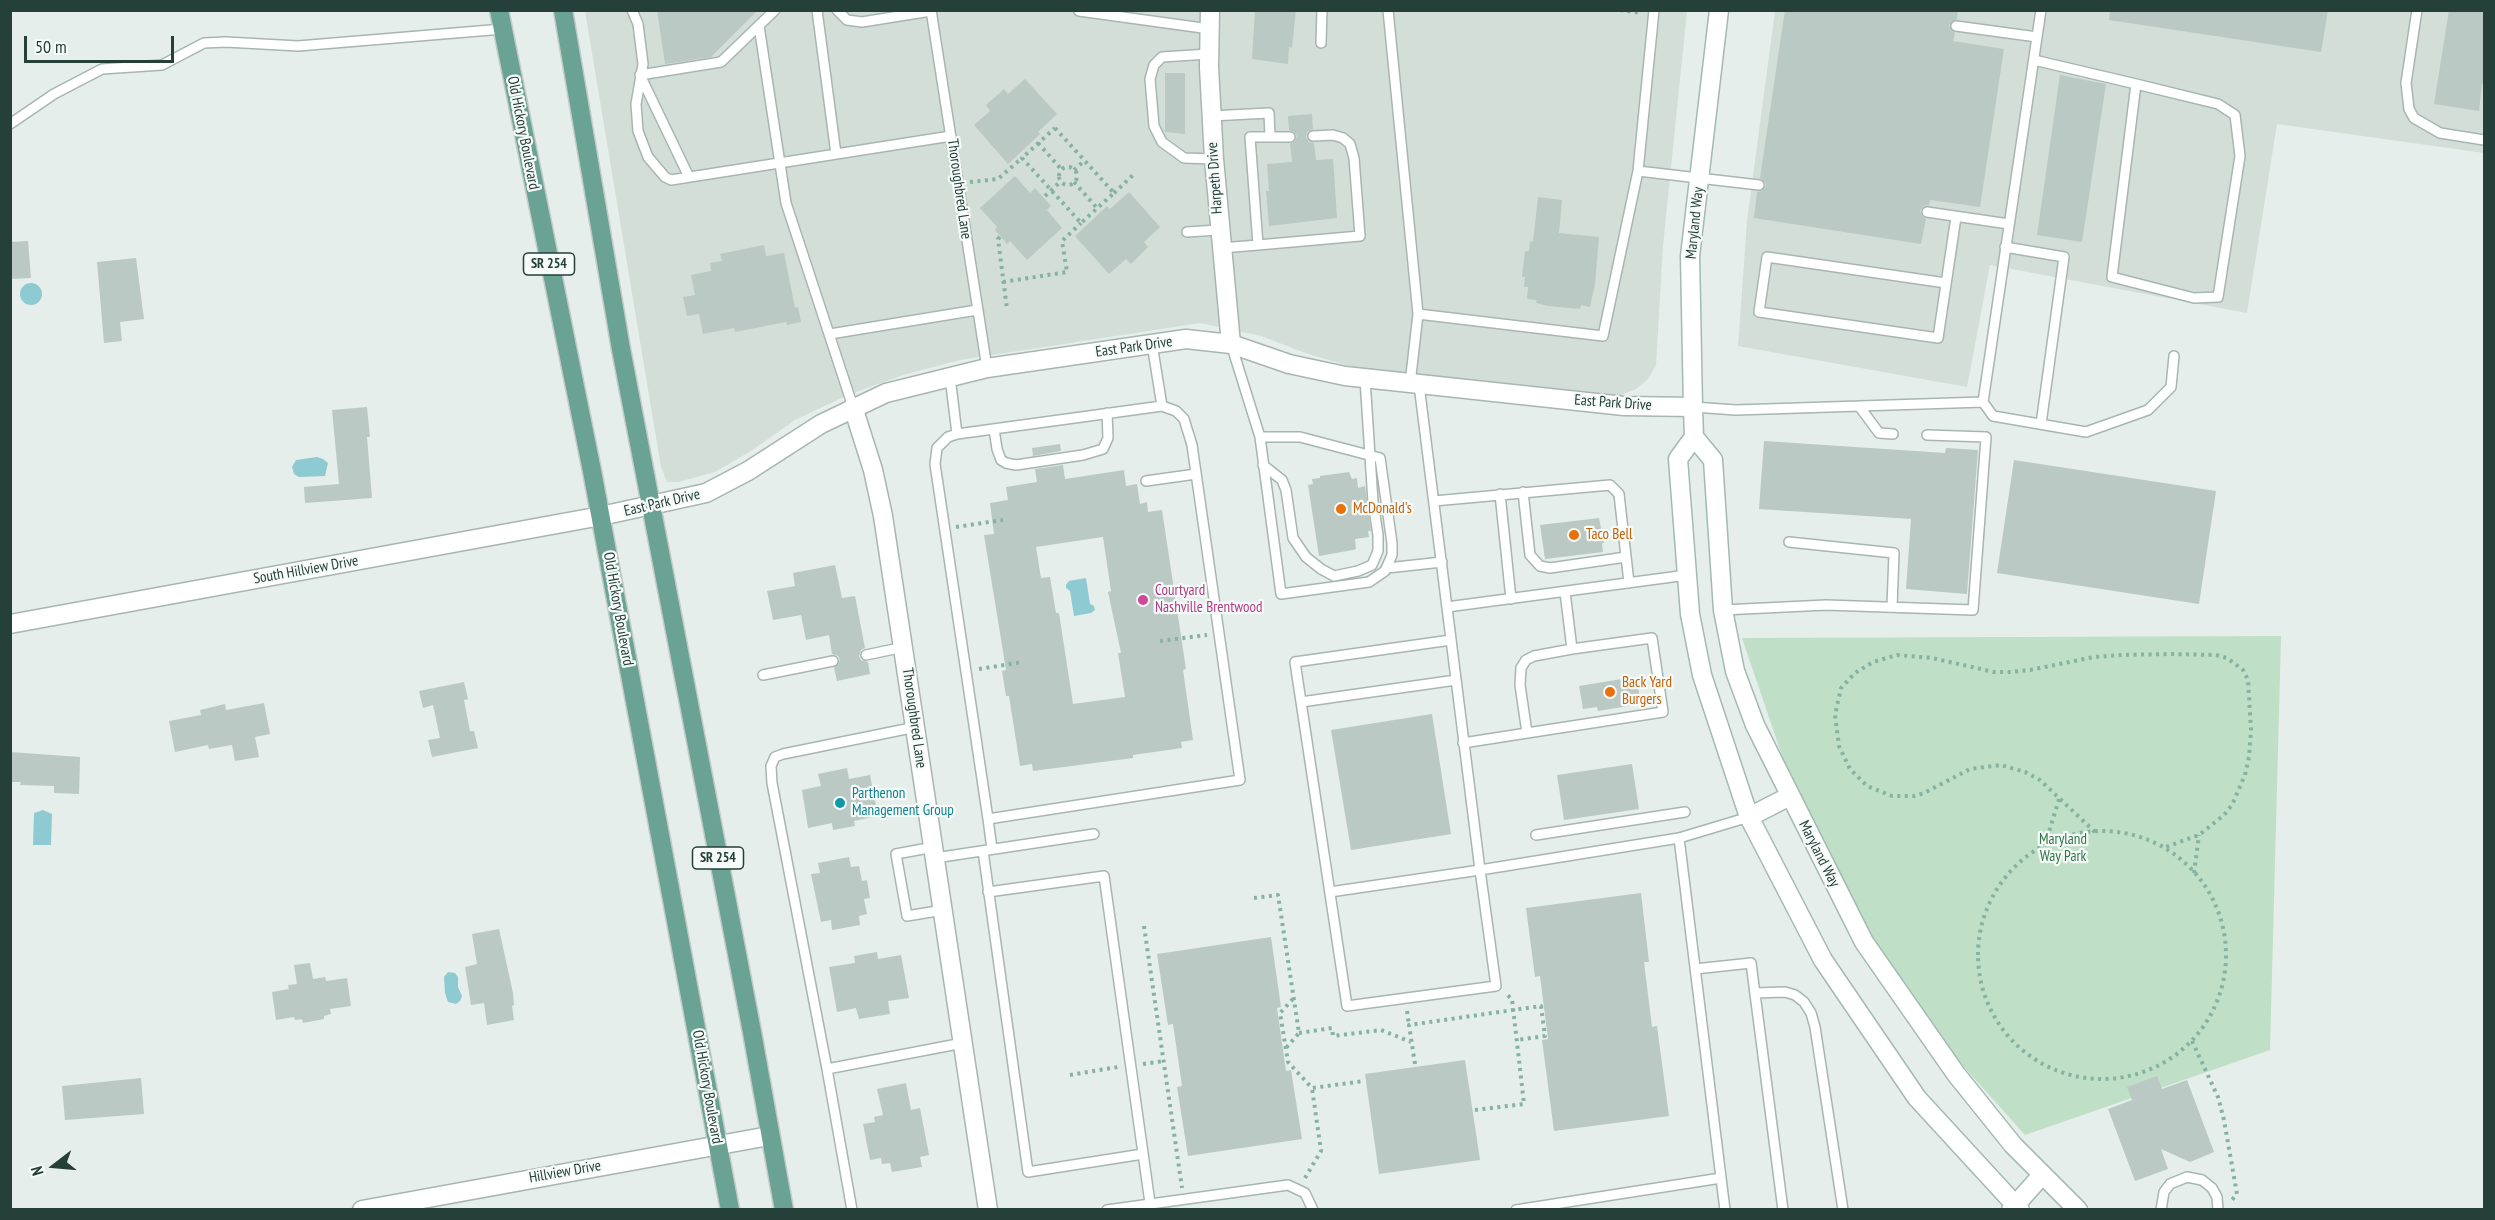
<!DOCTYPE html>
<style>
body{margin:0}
#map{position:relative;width:2495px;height:1220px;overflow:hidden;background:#e5eeea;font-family:"PT Sans Narrow",sans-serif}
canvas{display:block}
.frame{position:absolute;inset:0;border:12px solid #244038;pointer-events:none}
.north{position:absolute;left:24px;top:1136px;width:60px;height:60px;-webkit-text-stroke:4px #f6faf8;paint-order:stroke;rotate:254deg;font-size:16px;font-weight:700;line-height:24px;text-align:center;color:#244038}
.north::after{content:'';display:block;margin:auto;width:21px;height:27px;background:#244038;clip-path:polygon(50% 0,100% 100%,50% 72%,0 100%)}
.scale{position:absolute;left:24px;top:36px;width:150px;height:27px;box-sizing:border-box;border:3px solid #244038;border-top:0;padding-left:8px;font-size:18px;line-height:21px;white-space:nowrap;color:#244038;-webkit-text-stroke:4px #f6faf8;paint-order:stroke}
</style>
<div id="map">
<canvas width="2495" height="1220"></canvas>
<div class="frame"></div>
<div class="north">N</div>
<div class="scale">50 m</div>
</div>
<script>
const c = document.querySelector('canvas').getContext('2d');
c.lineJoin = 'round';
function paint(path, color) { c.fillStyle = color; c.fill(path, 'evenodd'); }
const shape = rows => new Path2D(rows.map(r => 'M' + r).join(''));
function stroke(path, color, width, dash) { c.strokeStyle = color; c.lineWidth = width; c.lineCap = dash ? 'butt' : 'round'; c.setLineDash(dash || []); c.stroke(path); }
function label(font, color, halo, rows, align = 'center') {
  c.font = font + ' "PT Sans Narrow",sans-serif'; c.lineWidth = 4.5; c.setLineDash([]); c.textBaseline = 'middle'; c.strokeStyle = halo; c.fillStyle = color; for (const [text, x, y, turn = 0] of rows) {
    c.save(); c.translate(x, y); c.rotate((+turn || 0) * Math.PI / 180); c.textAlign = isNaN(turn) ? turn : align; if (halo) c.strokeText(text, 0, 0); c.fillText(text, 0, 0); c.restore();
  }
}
paint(shape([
 [585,11,1687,11,1663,246,1656,365,1648,379,1636,389,1621,395,1611,395,1406,376,1356,368,1308,354,1261,336,1200,323,960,360,903,375,848,395,795,420,751,451,715,472,678,482,667,482,661,467],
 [1775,11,2484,11,2484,153,2277,124,2247,313,1990,265,1967,387,1738,346,1747,221]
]), '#d3ded9');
paint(shape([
 [2281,636,2270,1050,2025,1135,1905,1001,1808,832,1742,638]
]), '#bfdfc6');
paint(shape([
 '20 294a11 11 0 1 1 22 0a11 11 0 1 1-22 0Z',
 [317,457,323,459,328,463,325,476,299,477,294,474,292,467,296,460],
 [1086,578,1090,604,1094,606,1095,610,1091,613,1074,616,1070,591,1066,588,1066,585,1069,581],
 [43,810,52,814,51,845,33,845,34,813],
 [448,972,455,973,458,977,458,987,462,996,460,1001,456,1004,448,1002,445,993,444,977]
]), '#8ecad2');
paint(shape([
 [657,10,758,10,711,57,665,64],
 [1255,10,1296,10,1292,48,1289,47,1288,64,1252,59],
 [1785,10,1958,10,1957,19,1949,25,1950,29,1955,33,1953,41,2004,49,1980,207,1930,200,1929,205,1924,206,1920,210,1921,215,1926,219,1921,244,1754,218,1757,192,1762,191,1766,186,1765,182,1760,178],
 [2110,10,2328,10,2321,52,2109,20],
 [2449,10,2484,10,2484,84,2482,84,2479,111,2434,104],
 [1165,73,1185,73,1185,134,1165,132],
 [2060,75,2106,84,2082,242,2037,235],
 [1025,79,1057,114,1038,132,1040,134,1008,164,974,125,990,111,986,105,1004,89,1008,94],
 [1312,114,1313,129,1307,132,1306,137,1309,142,1314,143,1316,160,1333,159,1337,218,1269,226,1266,191,1269,191,1267,164,1292,162,1290,144,1295,141,1297,136,1294,132,1289,130,1288,116],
 [1015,176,1030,193,1035,188,1051,206,1047,210,1062,228,1027,260,1010,241,1007,244,995,230,997,227,980,208],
 [1129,192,1160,227,1144,242,1148,247,1131,264,1126,259,1109,274,1075,236,1107,206,1110,209],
 [1538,197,1562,200,1559,233,1599,237,1595,284,1590,307,1581,305,1580,309,1548,306,1536,303,1537,300,1527,299,1528,287,1524,287,1525,277,1522,277,1525,251,1529,251,1530,241,1533,242],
 [28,241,31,278,10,279,10,242],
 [764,245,766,256,784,253,795,308,798,307,801,322,787,325,786,322,735,332,734,328,703,334,699,314,687,316,683,297,695,295,691,275,711,271,710,263,722,261,720,254],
 [136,258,144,319,120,322,122,341,104,343,97,262],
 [367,407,370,437,367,437,372,498,305,503,304,487,339,484,332,410],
 [1764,441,1945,453,1946,448,1978,450,1967,594,1906,589,1911,519,1759,509],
 [1060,444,1061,451,1033,456,1032,448],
 [2014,460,2216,491,2199,604,1997,573],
 [1063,465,1065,479,1124,470,1126,486,1137,484,1140,504,1147,502,1148,512,1162,510,1186,669,1183,670,1193,740,1181,742,1182,748,1133,755,1133,758,1033,771,1032,764,1020,766,1009,696,1006,696,1002,671,1006,670,984,535,994,534,990,503,1008,500,1006,487,1037,482,1035,469],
 [1103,537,1111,591,1108,592,1121,653,1118,653,1125,697,1073,704,1059,613,1056,613,1050,577,1041,578,1036,547],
 [1349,472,1352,479,1357,478,1358,488,1365,486,1371,531,1368,531,1369,537,1355,539,1356,549,1353,550,1319,556,1308,485,1313,484,1312,479,1320,478,1320,476],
 [1599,518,1604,543,1602,543,1603,552,1545,559,1540,525],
 [835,565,842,598,855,596,865,648,861,650,859,656,861,660,868,662,870,674,837,681,834,668,840,660,838,656,832,654,829,635,806,640,801,615,773,620,767,591,795,586,793,573],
 [1628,678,1629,688,1638,686,1641,704,1598,711,1597,707,1583,709,1579,686],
 [464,682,468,699,464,700,470,731,474,731,478,748,432,757,428,740,440,738,433,705,423,708,419,691],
 [264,703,270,734,255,737,259,757,235,761,232,745,209,749,208,745,175,752,169,721,201,715,200,710,225,704,226,710],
 [1432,714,1451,834,1351,850,1331,730],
 [10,752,80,757,79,794,54,793,54,786,20,785,21,782,10,782],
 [1632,764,1639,809,1564,820,1557,775],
 [847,768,849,779,870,775,878,816,854,821,855,826,833,830,832,823,808,828,802,790,821,786,818,774],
 [849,857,851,867,859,866,862,881,867,880,870,898,864,899,867,914,859,916,860,925,832,930,831,920,821,922,811,874,820,873,818,863],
 [1641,893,1649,962,1644,962,1652,1027,1657,1026,1669,1116,1554,1131,1542,1040,1548,1039,1540,976,1535,977,1526,908],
 [499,929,513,993,514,1005,512,1006,514,1020,487,1025,484,1003,471,1005,465,967,477,964,472,934],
 [1271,937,1281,1007,1277,1008,1286,1071,1291,1070,1302,1139,1188,1156,1177,1087,1182,1086,1173,1024,1168,1025,1157,954],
 [877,952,878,959,901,955,909,998,888,1001,890,1014,859,1019,856,1008,837,1012,829,967,855,963,854,956],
 [310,963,313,979,325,977,326,981,347,978,351,1006,330,1009,331,1014,324,1016,324,1019,303,1023,302,1019,295,1020,294,1017,276,1020,272,992,289,989,288,985,297,984,294,965],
 [1465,1060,1480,1160,1379,1174,1365,1074],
 [2157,1076,2162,1089,2187,1080,2214,1152,2190,1162,2161,1149,2168,1169,2135,1181,2108,1109,2132,1100,2127,1087],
 [141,1078,144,1114,65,1120,62,1086],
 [906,1083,911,1110,920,1108,929,1155,920,1157,922,1167,892,1172,890,1163,882,1164,881,1158,870,1160,863,1124,875,1122,874,1117,883,1115,877,1089]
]), '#bac9c3');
const service = shape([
 [632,10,638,24,643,64,636,104,638,131,648,157,665,177,671,180,951,136],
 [817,10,836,154],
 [837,10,847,20,862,22,931,11],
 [931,10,987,368],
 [1388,10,1418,314,1410,384],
 [2417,10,2406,83,2409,109,2414,118,2440,133,2484,140],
 [1079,11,1210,29],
 [759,26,786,203,853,407],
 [1956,26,2037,37],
 [1321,43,1322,10],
 [1209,54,1162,57,1154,65,1150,79,1154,126,1162,142,1184,158,1214,159],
 [2034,60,2136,84,2218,104,2235,115,2240,156,2218,297,2194,298,2112,277,2136,84],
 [1211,116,1269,113,1270,137],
 [10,124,54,94,102,69,162,65,204,43,226,42,298,46,503,29],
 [1290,137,1250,137,1258,245,1360,236,1354,158,1350,144,1343,138,1333,135,1313,136],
 [1638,171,1759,185],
 [689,177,640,75,721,62,775,10],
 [1927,212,2009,224],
 [1187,232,1218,230],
 [2005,247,2064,257,2041,424],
 [1221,248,1258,245],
 [1946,283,1767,257,1759,312,1938,338,1956,217],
 [1418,314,1603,336,1638,171,1654,10],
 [830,334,977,310],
 [1152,344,1162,406],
 [1231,344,1260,437,1281,594,1369,582,1385,571,1392,555,1392,543,1380,458,1300,437,1260,437],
 [950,377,957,434,948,437,937,448,935,464,988,819,1240,780,1192,445,1184,419,1176,411,1162,406,957,434],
 [1419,385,1480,870,1679,838,1749,817],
 [1983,402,1993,416,2086,432,2148,410,2171,387,2174,356],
 [1859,406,1879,433,1893,434],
 [1693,407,1736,410,1983,402,2041,10],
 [994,429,997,449,1001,460,1006,463,1016,465,1083,455,1103,449,1108,438,1107,413],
 [1263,465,1282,480,1286,490,1293,538,1306,557,1321,569,1334,576,1358,571,1372,565,1378,551,1378,535,1373,502,1365,379],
 [1146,481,1196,474],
 [1523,492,1530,555,1540,566,1550,568,1626,557],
 [1500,494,1511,599],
 [1434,501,1610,485,1619,494,1620,503,1629,583],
 [1789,542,1894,553,1892,607],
 [1387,568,1442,562],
 [1565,592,1572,649,1534,656,1526,660,1521,668,1520,685,1527,733,1663,712,1652,638,1572,649],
 [1447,607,1687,575],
 [1723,610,1826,605,1973,610,1986,437,1927,435],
 [866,655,904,647],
 [763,675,833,661],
 [1301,702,1456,680],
 [916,727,783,754,775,757,771,766,772,783,827,1069,963,1043],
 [1463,743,1527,733],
 [988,819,992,849],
 [1536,835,1685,812],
 [1679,838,1725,1210],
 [934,847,896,854,907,916,943,910],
 [983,851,1028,1172,1143,1154],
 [935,858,1094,834],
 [988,892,1104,876,1150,1203],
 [1330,892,1480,870,1496,986,1347,1006,1295,662,1451,640],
 [1695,969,1751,963,1783,1210],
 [1755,993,1785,992,1795,995,1804,1002,1811,1013,1815,1027,1843,1210],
 [827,1069,852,1210],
 [1107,1210,1288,1185,1305,1193,1313,1210],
 [1516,1210,1721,1178],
 [2161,1210,2164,1192,2170,1184,2187,1177,2202,1180,2212,1188,2217,1197,2218,1210]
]);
const minor = shape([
 [1210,10,1209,67,1214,159,1231,344],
 [853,407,873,470,883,516,988,1210],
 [10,624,601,516],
 [362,1210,769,1136],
 [2011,1210,2042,1175]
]);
const tertiary = shape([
 [601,516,706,493,748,471,821,424,886,393,987,368,1186,339,1231,344,1289,364,1345,376,1624,406,1693,407]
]);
const secondary = shape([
 [1719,10,1690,256,1693,407,1694,437,1713,460,1723,610,1735,671,1755,725,1864,942,1956,1074,2013,1145,2078,1210],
 [1694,437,1678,459,1690,614,1702,675,1749,817,1823,960,1917,1098,2020,1210],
 [1749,817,1790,796]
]);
const primary = shape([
 [499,10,592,471,730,1210],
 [563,10,621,349,752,1032,784,1210]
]);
stroke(service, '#a7b6b1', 12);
stroke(minor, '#a7b6b1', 21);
stroke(tertiary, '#a7b6b1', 21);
stroke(secondary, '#a3bab1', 21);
stroke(primary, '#c2cac7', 21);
stroke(shape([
 [1620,10,1641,13],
 [1055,128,1114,193,1081,223,1022,158,1055,128],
 [1038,143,1062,170],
 '1059 176a9 9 0 1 1 18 0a9 9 0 1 1-18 0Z',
 [1074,170,1084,161],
 [970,182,998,179,1022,158],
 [1074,182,1097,208],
 [1114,193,1133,175],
 [1045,196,1061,181],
 [1000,237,998,239,1007,309],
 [1003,282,1067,272,1062,241,1081,223],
 [956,527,1003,520],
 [1160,641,1207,635],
 [979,669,1023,662],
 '1978 955a124 124 0 1 1 248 0a124 124 0 1 1-248 0Z',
 [2095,832,2040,780,2025,772,2001,765,1970,769,1924,793,1914,796,1892,796,1867,786,1850,769,1839,746,1835,715,1841,688,1855,673,1873,662,1897,655,1932,658,1994,672,2011,672,2030,670,2094,657,2123,655,2170,654,2216,655,2227,658,2243,670,2248,680,2251,730,2249,757,2245,775,2232,805,2224,815,2199,835,2163,848],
 [2045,845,2059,799],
 [2194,873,2199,835],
 [1254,898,1278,895,1299,1033,1286,1048],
 [1144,926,1182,1188],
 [1293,999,1280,1013,1288,1062,1312,1088,1364,1081],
 [1407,1011,1409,1025],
 [1299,1033,1332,1028,1333,1036,1381,1030,1411,1042],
 [2192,1041,2218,1097,2224,1120,2237,1194,2231,1201],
 [1143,1064,1164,1061],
 [1415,1064,1409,1025,1541,1006,1545,1036,1517,1040],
 [1070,1075,1118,1067],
 [1475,1110,1524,1104,1512,999,1506,994],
 [1305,1178,1321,1151,1312,1088]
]), '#86b2a2', 4, [3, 4.5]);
stroke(service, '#fff', 9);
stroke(minor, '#fff', 18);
stroke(tertiary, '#fff', 18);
stroke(secondary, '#fff', 18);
stroke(primary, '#6aa393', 18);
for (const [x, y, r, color] of [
 [1341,509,6,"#e8710a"],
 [1574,535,6,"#e8710a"],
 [1143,600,6,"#d1479c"],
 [1610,692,6,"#e8710a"],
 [840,803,6,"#0f9aa8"]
]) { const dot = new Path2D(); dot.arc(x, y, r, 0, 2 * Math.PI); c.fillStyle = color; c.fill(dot); stroke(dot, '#f6faf8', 2); }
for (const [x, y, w] of [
 [549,264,51],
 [718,858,51]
]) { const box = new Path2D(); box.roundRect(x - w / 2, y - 11, w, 22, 4.5); c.fillStyle = '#f6faf8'; c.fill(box); stroke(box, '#244038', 1.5); }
label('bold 14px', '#244038', null, [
 ["SR 254",549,264],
 ["SR 254",718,858]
]);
label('15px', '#244038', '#f6faf8', [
 ["Old Hickory Boulevard",523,133,79],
 ["Harpeth Drive",1215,178,-94],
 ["Thoroughbred Lane",959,189,82],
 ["Maryland Way",1695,223,-84],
 ["East Park Drive",1134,347,-8],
 ["East Park Drive",1613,403,4],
 ["East Park Drive",662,503,-13],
 ["South Hillview Drive",306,570,-10],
 ["Old Hickory Boulevard",618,609,80],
 ["Thoroughbred Lane",914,718,82],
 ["Maryland Way",1819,854,63],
 ["Old Hickory Boulevard",707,1087,80],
 ["Hillview Drive",565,1172,-10]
]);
label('15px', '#c56008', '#f6faf8', [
 ["McDonald's",1353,509],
 ["Taco Bell",1586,535],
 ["Back Yard",1622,683],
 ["Burgers",1622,700]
], 'left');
label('15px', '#b23c85', '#f6faf8', [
 ["Courtyard",1155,591],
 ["Nashville Brentwood",1155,608]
], 'left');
label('15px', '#0d838f', '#f6faf8', [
 ["Parthenon",852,794],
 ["Management Group",852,811]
], 'left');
label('15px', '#2e7748', '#f6faf8', [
 ["Maryland",2063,840],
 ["Way Park",2063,857]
]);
</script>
